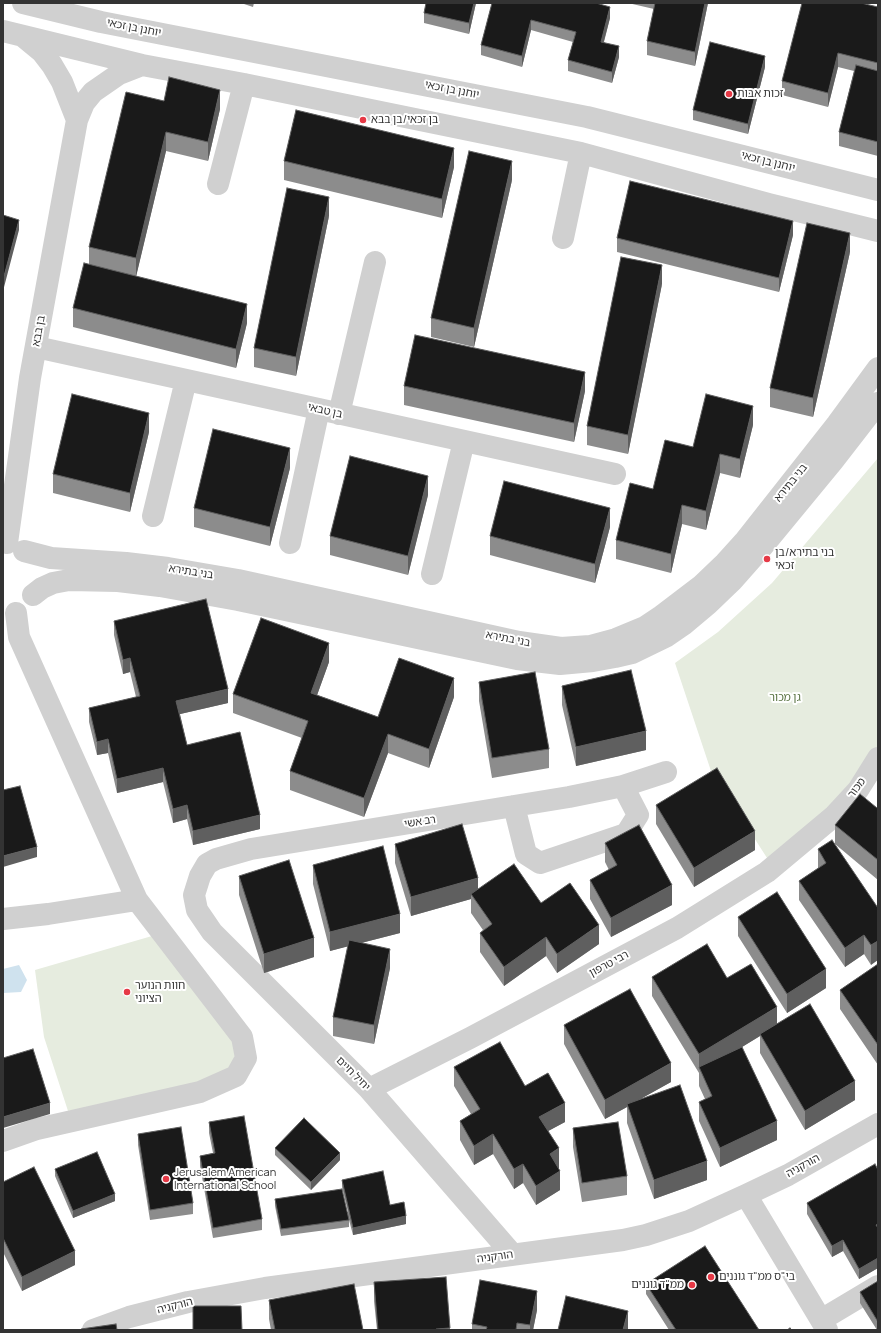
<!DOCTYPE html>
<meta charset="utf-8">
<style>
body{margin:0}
#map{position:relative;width:881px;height:1333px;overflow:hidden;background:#fff;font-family:Manrope,sans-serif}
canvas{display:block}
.frame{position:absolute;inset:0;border:4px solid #333;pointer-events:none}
</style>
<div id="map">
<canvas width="881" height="1333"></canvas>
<div class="frame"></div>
</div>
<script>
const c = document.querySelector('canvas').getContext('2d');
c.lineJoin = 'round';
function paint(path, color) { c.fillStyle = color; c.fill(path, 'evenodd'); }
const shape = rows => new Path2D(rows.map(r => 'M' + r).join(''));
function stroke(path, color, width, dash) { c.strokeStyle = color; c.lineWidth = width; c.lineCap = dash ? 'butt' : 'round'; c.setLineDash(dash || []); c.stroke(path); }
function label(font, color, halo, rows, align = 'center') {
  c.font = font + ' Manrope,"Noto Sans Hebrew",sans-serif'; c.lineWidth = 4; c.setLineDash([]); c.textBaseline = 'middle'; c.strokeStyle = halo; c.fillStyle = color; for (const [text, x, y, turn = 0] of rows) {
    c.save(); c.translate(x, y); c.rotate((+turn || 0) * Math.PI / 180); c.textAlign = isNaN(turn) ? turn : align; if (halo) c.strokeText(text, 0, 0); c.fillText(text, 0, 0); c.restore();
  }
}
paint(shape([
 [878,458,878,748,849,788,769,861,711,771,675,663,718,632,772,583],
 [152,936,237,1046,231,1073,191,1087,68,1111,44,1037,35,970]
]), '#e6ecdf');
paint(shape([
 [19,965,27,980,21,992,3,993,3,969]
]), '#cfe2ee');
stroke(shape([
 [23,3,101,22,587,117,878,190],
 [3,31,142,65,244,84,581,153,769,204,878,231],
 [25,38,42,52,52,65,62,82,77,120],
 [218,184,244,84],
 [563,238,581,153],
 [36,347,615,474],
 [339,414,375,262],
 [153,516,186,380],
 [7,543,30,378,77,120,84,103,93,92,119,74,142,65],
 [290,543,319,409],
 [24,551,51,558,126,563,168,568,238,580,519,642,561,648,590,646,616,639,645,627,660,617,702,585,725,563,744,542,837,424,878,368],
 [432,574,464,441],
 [33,595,42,588,53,583,69,580,118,581,160,586,238,600,517,659,560,664,593,661,615,657,632,653,667,636,683,625,708,604,733,580,763,546,833,461,878,403],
 [514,806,526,854,540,863,626,834,638,815,623,786],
 [3,919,48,914,137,900],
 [369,1089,470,1038,677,928,767,872,834,816,858,790,878,758],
 [3,1141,37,1129,200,1092,236,1076,246,1058,242,1037,137,900,19,637,16,613],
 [746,1195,827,1330],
 [513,1255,369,1089,212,932,197,910,194,895,200,876,207,864,216,859,251,849,569,797,623,786,666,772],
 [821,1320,878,1286],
 [93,1330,129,1317,188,1302,265,1288,623,1240,646,1235,689,1221,746,1195,788,1175,878,1124]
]), '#d0d0d0', 22);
paint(shape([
 [241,3,254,3,253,7],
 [426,3,476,3,469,34,424,23,424,13],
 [492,3,610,18,604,42,619,57,612,83,568,71,568,60,573,42,531,30,522,67,481,55,481,45],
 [628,3,708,3,695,66,647,55,647,41,654,9],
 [878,7,878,156,839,146,839,132,854,71,838,67,828,107,782,95,782,81],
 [765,67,748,134,693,120,693,110],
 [164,101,220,109,208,161,166,151,136,276,247,323,236,368,73,327,73,308,89,264,89,247],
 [284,161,454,167,442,218,284,180],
 [512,180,474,347,431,337,431,318],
 [329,216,296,376,254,367,254,348],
 [793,235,779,292,617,252,617,238],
 [850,252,813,417,770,407,770,388],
 [662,284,628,454,587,445,587,426],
 [404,386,585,391,574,442,404,405],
 [753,425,740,478,720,473,706,530,682,524,671,573,616,559,616,540,653,489],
 [149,432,130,512,53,493,53,474],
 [290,468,270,546,194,527,194,508],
 [428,495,408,575,330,555,330,536],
 [610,527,595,583,490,555,490,536],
 [114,621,228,703,180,714,187,745,260,829,193,845,187,819,173,823,163,782,117,793,108,753,97,755,89,722,89,708,136,697,130,672,123,674,114,635],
 [329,662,317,695,378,717,454,697,429,768,388,753,364,817,290,790,290,771,302,738,233,713,233,694],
 [479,682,549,749,549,768,492,778,479,701],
 [562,686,646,750,576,766,562,705],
 [656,805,755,850,694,887,656,824],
 [878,806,878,880,835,844,835,825,877,808],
 [605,843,672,905,611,937,590,899,590,880,609,870,605,862],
 [395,844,478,889,541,903,599,944,557,973,546,956,504,986,480,952,480,933,483,930,471,913,471,899,411,916,395,863],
 [818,849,878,908,871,965,864,954,845,967,799,900,799,881,818,868],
 [313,865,400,933,361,943,390,968,374,1044,333,1036,333,1017,348,946,330,951,313,884],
 [239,876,314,957,264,973,239,895],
 [738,917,826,988,787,1013,738,936],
 [878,964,878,1065,840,1009,840,990],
 [652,977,727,978,777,1024,855,1100,805,1130,760,1053,760,1036,742,1047,777,1140,720,1167,699,1121,699,1102,705,1099,699,1086,699,1073,652,996],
 [564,1025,671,1082,642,1098,707,1180,654,1199,627,1123,627,1107,605,1119,564,1044],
 [454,1067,525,1086,565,1122,548,1131,559,1168,560,1190,536,1205,523,1183,514,1189,493,1154,474,1165,460,1140,460,1121,471,1114,454,1086],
 [209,1122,262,1219,262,1230,213,1238,200,1166,200,1156,213,1153,209,1133],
 [573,1128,627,1176,627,1195,582,1202,573,1147],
 [138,1134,193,1203,193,1214,150,1220,138,1145],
 [275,1148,340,1160,311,1190,275,1155],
 [55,1169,115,1201,73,1218,55,1176],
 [878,1170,878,1268,859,1279,843,1251,832,1257,807,1214,807,1203],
 [342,1180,390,1205,406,1224,353,1235,349,1220,349,1227,281,1236,275,1206,275,1199,348,1212,342,1187],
 [3,1182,75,1265,22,1291,3,1252],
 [878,1281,878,1330,877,1330,860,1303,860,1292],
 [374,1282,450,1328,450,1330,377,1330,374,1301],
 [646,1284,759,1330,669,1330,646,1294],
 [269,1300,363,1330,271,1330,269,1319],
 [537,1310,533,1330,472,1330,472,1324]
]), '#8c8c8c');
paint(shape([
 [474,3,476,3,469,34,469,23],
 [705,3,708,3,695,66,695,52],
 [610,7,610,18,601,52,601,42],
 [531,20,531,30,522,67,522,56],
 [619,46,619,57,612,83,612,72],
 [838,53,838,67,828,107,828,93],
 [765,56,765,67,748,134,748,124],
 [220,90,220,109,208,161,208,142],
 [166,132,166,151,136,277,136,258],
 [454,148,454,167,442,218,442,199],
 [512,161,512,180,474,347,474,328],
 [329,197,329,216,296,376,296,357],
 [19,220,19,230,3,291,3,280],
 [793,221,793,235,779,292,779,278],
 [850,233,850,252,813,417,813,398],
 [662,265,662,284,628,454,628,435],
 [247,304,247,323,236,368,236,349],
 [585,372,585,391,574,442,574,423],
 [753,406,753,425,740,478,740,459],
 [149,413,149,432,130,512,130,493],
 [290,448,290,468,270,546,270,527],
 [720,454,720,473,706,530,706,511],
 [428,476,428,495,408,575,408,556],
 [682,505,682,524,671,573,671,554],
 [610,508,610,527,595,583,595,564],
 [329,643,329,662,311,712,311,693],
 [130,658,130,672,123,674,123,660],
 [454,678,454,697,429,768,429,749],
 [228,689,228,703,176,715,176,701],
 [646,731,646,750,576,766,576,747],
 [388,734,388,753,364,817,364,798],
 [108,739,108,753,97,755,97,742],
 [163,768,163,782,117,793,117,779],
 [187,805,187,819,173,823,173,809],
 [260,815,260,829,193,845,193,831],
 [755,831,755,850,694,887,694,868],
 [37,847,37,857,3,867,3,856],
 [478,878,478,897,471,894,471,899,411,916,411,897],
 [672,885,672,905,611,937,611,918],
 [400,914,400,933,330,951,330,932],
 [599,925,599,944,557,973,557,954],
 [864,935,864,954,845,967,845,948],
 [546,937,546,956,504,986,504,967],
 [314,938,314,957,264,973,264,954],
 [878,941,878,960,871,965,871,945],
 [390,949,390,968,374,1044,374,1025],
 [826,969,826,988,787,1013,787,994],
 [777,1007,777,1026,760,1034,760,1036,701,1072,699,1068,699,1054],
 [671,1063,671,1082,628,1106,627,1104,627,1107,605,1119,605,1100],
 [855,1081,855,1100,805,1130,805,1111],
 [50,1103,50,1114,3,1128,3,1117],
 [565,1103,565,1122,539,1136,539,1117],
 [777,1121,777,1140,720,1167,720,1148],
 [493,1134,493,1154,474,1165,474,1146],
 [559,1148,559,1168,550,1173,550,1154],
 [340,1153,340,1160,311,1190,311,1182],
 [707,1161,707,1180,654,1199,654,1180],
 [523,1164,523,1183,514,1189,514,1169],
 [560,1171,560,1190,536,1205,536,1186],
 [115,1194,115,1201,73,1218,73,1211],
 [406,1216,406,1224,353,1235,353,1228],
 [843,1240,843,1251,832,1257,832,1246],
 [75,1251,75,1265,22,1291,22,1277],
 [878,1258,878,1268,859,1279,859,1269],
 [537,1291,537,1310,533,1330,530,1330,530,1325],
 [628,1311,628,1330,623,1330]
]), '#5f5f5f');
const building = shape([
 [426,3,474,3,469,23,424,13,426,3],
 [492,3,596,3,610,7,601,42,619,46,612,72,568,60,576,32,531,20,522,56,481,45,492,3],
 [655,3,705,3,695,52,647,41,655,3],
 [802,3,861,3,878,7,878,63,838,53,828,93,782,81,802,3],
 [710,42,765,56,748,124,693,110,710,42],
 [856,65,878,71,878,142,839,132,856,65],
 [169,77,220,90,208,142,166,132,136,258,89,247,126,92,164,101,169,77],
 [296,110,454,148,442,199,284,161,296,110],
 [469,151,512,161,474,328,431,318,469,151],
 [630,181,793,221,779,278,617,238,630,181],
 [287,188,329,197,296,357,254,348,287,188],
 [3,215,19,220,3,280,3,215],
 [807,223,850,233,813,398,770,388,807,223],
 [621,257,662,265,628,435,587,426,621,257],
 [84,263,247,304,236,349,73,308,84,263],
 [415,335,585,372,574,423,404,386,415,335],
 [72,394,149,413,130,493,53,474,72,394],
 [706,394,753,406,740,459,720,454,706,511,682,505,671,554,616,540,630,483,653,489,665,440,693,447,706,394],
 [213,429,290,448,270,527,194,508,213,429],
 [350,456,428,476,408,556,330,536,350,456],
 [504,481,610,508,595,564,490,536,504,481],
 [206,599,228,689,176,701,187,745,240,732,260,815,193,831,187,805,173,809,163,768,117,779,108,739,97,742,89,708,140,696,130,658,123,660,114,621,206,599],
 [261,618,329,643,311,693,378,717,399,658,454,678,429,749,388,734,364,798,290,771,308,721,233,694,261,618],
 [631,670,646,731,576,747,562,686,631,670],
 [535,672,549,749,492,758,479,682,535,672],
 [717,768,755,831,694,868,656,805,717,768],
 [20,786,37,847,3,856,3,790,20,786],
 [860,794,877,808,878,806,878,860,835,825,860,794],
 [462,824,478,878,411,897,395,844,462,824],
 [639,825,672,885,611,918,590,880,617,865,605,843,639,825],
 [832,840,878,908,878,941,871,945,864,935,845,948,799,881,826,863,818,849,832,840],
 [383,846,400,914,330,932,313,865,383,846],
 [289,860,314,938,264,954,239,876,289,860],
 [514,864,541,903,570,883,599,925,557,954,546,937,504,967,480,933,492,924,471,894,514,864],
 [777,892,826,969,787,994,738,917,777,892],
 [349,940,390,949,374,1025,333,1017,349,940],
 [707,944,727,978,751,964,777,1007,699,1054,652,977,707,944],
 [878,964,878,1045,840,990,878,964],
 [630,989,671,1063,605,1100,564,1025,630,989],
 [810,1004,855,1081,805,1111,760,1034,810,1004],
 [500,1042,525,1086,548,1073,565,1103,539,1117,559,1148,550,1154,560,1171,536,1186,523,1164,514,1169,493,1134,474,1146,460,1121,480,1109,454,1067,500,1042],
 [742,1047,777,1121,720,1148,699,1102,712,1096,699,1067,742,1047],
 [33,1049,50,1103,3,1117,3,1058,33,1049],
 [680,1085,707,1161,654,1180,627,1104,680,1085],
 [244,1116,262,1219,213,1228,200,1156,215,1153,209,1122,244,1116],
 [304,1118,340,1153,311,1182,275,1148,304,1118],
 [618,1122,627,1176,582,1183,573,1128,618,1122],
 [181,1127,193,1203,150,1210,138,1134,181,1127],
 [97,1152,115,1194,73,1211,55,1169,97,1152],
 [875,1164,878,1170,878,1224,876,1225,878,1228,878,1258,859,1269,843,1240,832,1246,807,1203,875,1164],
 [34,1167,75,1251,22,1277,3,1238,3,1182,34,1167],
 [383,1171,390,1205,404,1202,406,1216,353,1228,342,1180,383,1171],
 [342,1189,349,1220,281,1229,275,1199,342,1189],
 [705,1246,759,1330,676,1330,646,1284,705,1246],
 [446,1277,450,1328,436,1329,436,1330,378,1330,374,1282,446,1277],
 [480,1280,537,1291,530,1325,517,1323,516,1330,486,1330,487,1327,472,1324,480,1280],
 [878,1281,878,1322,860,1292,878,1281],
 [354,1284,363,1330,275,1330,269,1300,354,1284],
 [566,1296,628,1311,623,1330,558,1330,566,1296],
 [193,1306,241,1306,242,1330,193,1330,193,1306],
 [116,1324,117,1330,81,1330,81,1329,116,1324],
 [790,1328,792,1330,787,1330,790,1328]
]);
paint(building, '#1a1a1a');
stroke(building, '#5f5f5f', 1);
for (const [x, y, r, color] of [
 [729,94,4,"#e63946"],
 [363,120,4,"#e63946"],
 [767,559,4,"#e63946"],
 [127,992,4,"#e63946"],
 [166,1179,4,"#e63946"],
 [711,1277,4,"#e63946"],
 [692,1285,4,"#e63946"]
]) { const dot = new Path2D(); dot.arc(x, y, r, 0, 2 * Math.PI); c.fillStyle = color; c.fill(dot); stroke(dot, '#fff', 1.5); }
label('11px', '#333', '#fff', [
 ["יוחנן בן זכאי",134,28,11],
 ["יוחנן בן זכאי",452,90,11],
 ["יוחנן בן זכאי",768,162,14],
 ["בן בבא",39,331,-80],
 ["בן טבאי",325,411,13],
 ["בני בתירא",791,483,-51],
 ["בני בתירא",191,572,9],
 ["בני בתירא",508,639,11],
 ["מכור",857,788,-53],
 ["רב אשי",420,822,-9],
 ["רבי טרפון",609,964,-28],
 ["יחיל חיים",353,1074,45],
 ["הורקניה",803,1166,-29],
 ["הורקניה",495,1257,-8],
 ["הורקניה",175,1306,-14]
]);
label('11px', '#333', '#fff', [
 ["זכות אבות",737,94],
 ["בן זכאי/בן בבא",371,120],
 ["בני בתירא/בן",775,553],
 ["זכאי",775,566],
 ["חוות הנוער",135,986],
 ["הציוני",135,999],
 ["Jerusalem American",174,1173],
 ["International School",174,1186],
 ["בי\"ס ממ\"ד גוננים",719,1277],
 ["ממ\"ד גוננים",684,1285,"right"]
], 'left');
label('11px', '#56703f', '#fff', [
 ["גן מכור",785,698]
]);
</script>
